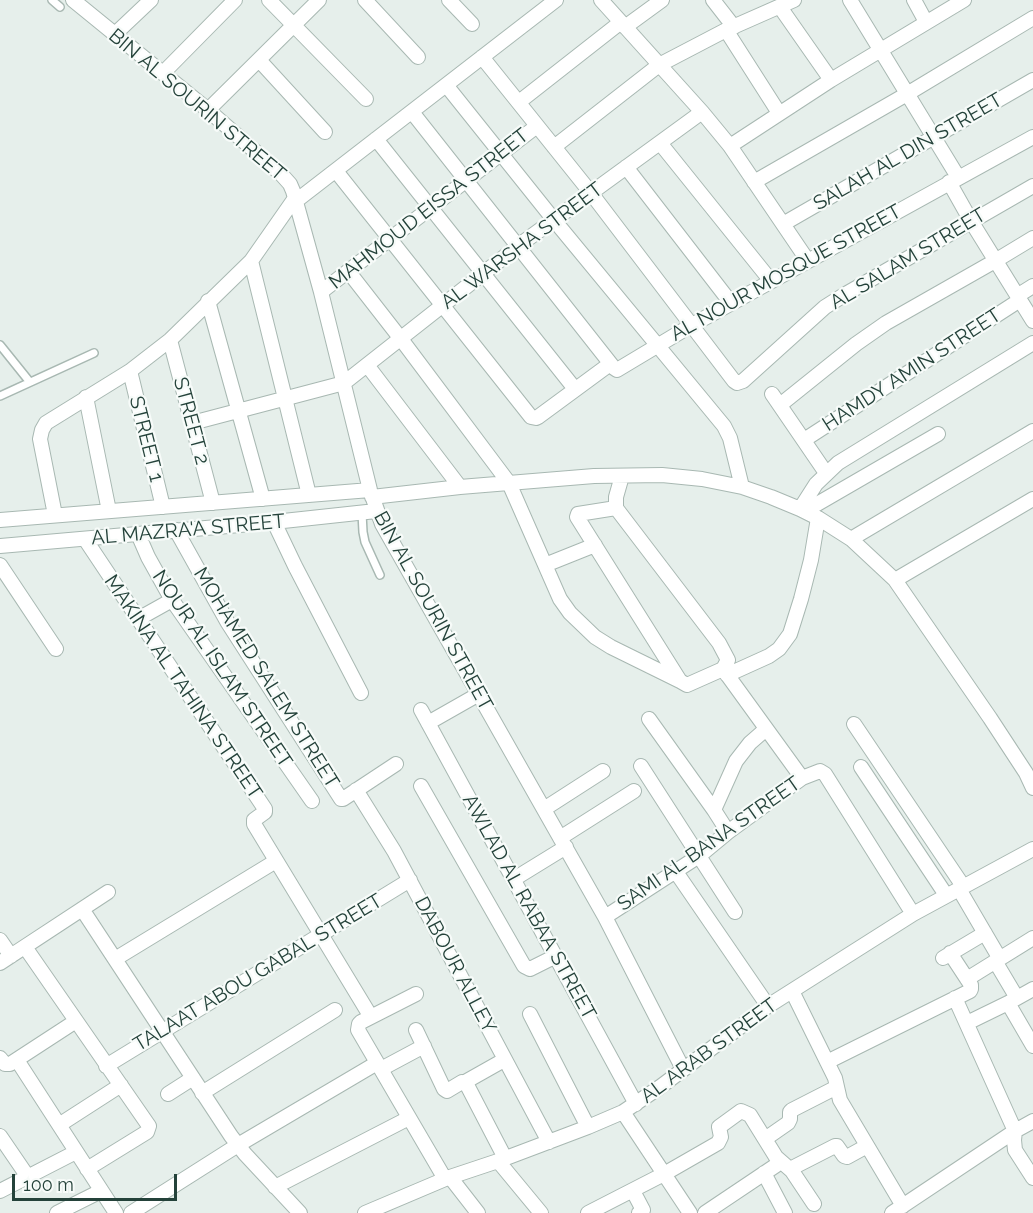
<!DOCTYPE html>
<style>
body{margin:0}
#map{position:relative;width:1033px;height:1213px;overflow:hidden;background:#e6efeb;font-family:Raleway,sans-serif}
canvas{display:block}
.scale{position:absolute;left:12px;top:1174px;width:165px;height:27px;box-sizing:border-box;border:3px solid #24423a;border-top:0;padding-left:8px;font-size:18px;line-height:21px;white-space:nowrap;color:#24423a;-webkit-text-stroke:4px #f7fbf9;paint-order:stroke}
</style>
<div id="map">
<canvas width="1033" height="1213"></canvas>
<div class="scale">100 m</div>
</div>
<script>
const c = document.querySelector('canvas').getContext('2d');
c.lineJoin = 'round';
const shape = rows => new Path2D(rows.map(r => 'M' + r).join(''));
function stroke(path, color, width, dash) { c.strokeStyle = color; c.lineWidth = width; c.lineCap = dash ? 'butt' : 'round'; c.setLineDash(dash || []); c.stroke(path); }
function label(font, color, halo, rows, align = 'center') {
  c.font = font + ' Raleway,sans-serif'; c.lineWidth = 4.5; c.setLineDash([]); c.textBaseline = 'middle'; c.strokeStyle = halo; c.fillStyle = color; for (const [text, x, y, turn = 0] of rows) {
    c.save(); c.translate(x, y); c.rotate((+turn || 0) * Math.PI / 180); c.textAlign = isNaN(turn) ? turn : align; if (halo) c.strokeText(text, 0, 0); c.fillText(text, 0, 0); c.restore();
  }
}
const service = shape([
 [52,0,60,7],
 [0,345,29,381],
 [0,396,94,353],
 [362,513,363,532,365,542,380,575]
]);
const minor = shape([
 [73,0,208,110,281,174,290,184,293,191,321,292,370,490,382,524,605,917,683,1069],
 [269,0,366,99],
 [365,0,418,57],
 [449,0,472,24],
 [601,0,702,112,730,146,808,261],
 [713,0,734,27],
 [850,0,958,177],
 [914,0,926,22],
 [780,7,831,80],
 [625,27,662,0],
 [726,30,779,113],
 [115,34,151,0],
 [482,57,591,193,734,381,737,383,743,381,825,307,844,295,1033,186],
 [259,60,325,132],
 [163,73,235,0],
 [446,85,554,220,724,426,730,438,742,487],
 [519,102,621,22],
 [208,110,319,0],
 [412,112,614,368,617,370,692,325,1033,137],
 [376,139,575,389],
 [660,143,771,281],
 [730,146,831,80,964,0],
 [554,147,659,65,726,30,794,0],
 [626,167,731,303],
 [336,171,531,417,536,418,538,417,610,364],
 [754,182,907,94,1033,18],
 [949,182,971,221,1033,321],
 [296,201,556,0],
 [783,224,1033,80],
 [251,261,309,495],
 [348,271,401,339,509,483,560,599,570,613,595,637,611,647,680,681],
 [321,292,537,126],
 [1017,296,1033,286],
 [208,301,263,499],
 [170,340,213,503],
 [367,365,460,487],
 [130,371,163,507],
 [772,394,826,473],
 [86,397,109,511],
 [780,405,856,344,886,323,995,261,1033,238],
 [192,423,344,383,518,246,702,112],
 [804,440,1020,300],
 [372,497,460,487,594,476,662,475,702,479,742,487,771,497,800,509,818,518,851,539,895,580,990,718,1026,773,1033,788],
 [616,508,578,514,577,517,680,681,687,685,723,669,728,660,719,643,616,508,616,497,622,476],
 [800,509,816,484,838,463,1033,343],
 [805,511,938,434],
 [55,515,40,439,42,430,46,423,130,371,170,340,251,261,295,198],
 [0,520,370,490],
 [274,522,295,566,361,693],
 [176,530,228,623,341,799,343,799,396,764],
 [138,534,148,557,172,600,312,801],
 [85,539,265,809,265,812,254,820,254,824,371,1017],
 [851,539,1033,431],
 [0,546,274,522,376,511],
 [0,565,56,649],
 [545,565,595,545],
 [895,580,1033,499],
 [138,619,172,600],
 [723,669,802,778],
 [727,675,769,656,779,649,790,634,801,599,811,560,818,518],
 [421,710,636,1104],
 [649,719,714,810],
 [428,723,479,694],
 [854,724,963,886],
 [641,766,735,912],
 [861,767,946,895],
 [421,786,524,966,530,969,556,956],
 [356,790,394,851,549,1142],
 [544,809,603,771],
 [728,832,714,810,736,761,750,743,766,729],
 [560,838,634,791],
 [676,872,768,1006],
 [514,879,566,847],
 [959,889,1000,959],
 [82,909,231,1136,245,1154,300,1213],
 [605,917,699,856,728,832,802,778,820,771,825,774,913,914],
 [0,940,11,956],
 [25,947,149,1126,147,1132,87,1169],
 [943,958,985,933],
 [115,959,276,861],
 [995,961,1017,998],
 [0,963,108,892],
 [967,979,1033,938],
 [792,991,835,1078,840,1100,903,1206],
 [416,994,361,1022,359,1024,358,1030,445,1179],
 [955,998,1015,1131,1014,1140,1015,1150,1033,1178],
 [1008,1003,1033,1046],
 [530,1014,588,1127],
 [967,1023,1008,1003,1033,989],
 [416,1030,444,1089,447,1091,462,1082,466,1083,505,1158],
 [0,1058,5,1064,10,1064,76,1021],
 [17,1060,116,1213],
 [827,1062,970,991,971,989,971,985,950,953],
 [106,1066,410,880],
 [381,1069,424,1046],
 [465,1082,504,1060],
 [202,1093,335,1010],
 [168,1094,193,1078],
 [623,1112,690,1213],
 [59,1125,121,1085],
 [0,1136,28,1177],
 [765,1139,788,1123,790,1119,790,1112,792,1110,837,1087],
 [498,1161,541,1213],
 [790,1169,835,1146,837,1146,844,1156,847,1157,867,1146],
 [764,1173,785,1213],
 [450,1177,478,1213],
 [275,1187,409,1118],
 [0,1191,76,1152],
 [633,1191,643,1210,639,1213],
 [57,1213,101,1191],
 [131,1213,238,1145,377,1063],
 [365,1213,450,1177,498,1161,588,1127,623,1112,660,1087,768,1006,913,914,1033,849],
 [588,1213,664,1174,718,1143,721,1137,719,1127,741,1111,750,1115,776,1157,792,1171,814,1204],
 [705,1213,781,1162],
 [892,1213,1015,1131,1033,1121]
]);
stroke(service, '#a8b8b2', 10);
stroke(minor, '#a8b8b2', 16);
stroke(service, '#fff', 7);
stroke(minor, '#fff', 14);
label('20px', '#24423a', '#f7fbf9', [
 ["BIN AL SOURIN STREET",197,105,40],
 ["SALAH AL DIN STREET",908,152,-30],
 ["MAHMOUD EISSA STREET",429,209,-38],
 ["AL WARSHA STREET",522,246,-37],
 ["AL SALAM STREET",908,259,-31],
 ["AL NOUR MOSQUE STREET",786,273,-29],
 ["HAMDY AMIN STREET",912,370,-33],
 ["STREET 2",191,421,75],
 ["STREET 1",146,439,76],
 ["AL MAZRA'A STREET",188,530,-5],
 ["BIN AL SOURIN STREET",433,611,61],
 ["NOUR AL ISLAM STREET",222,669,56],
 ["MOHAMED SALEM STREET",266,678,58],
 ["MAKINA AL TAHINA STREET",183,687,56],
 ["SAMI AL BANA STREET",709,844,-35],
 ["AWLAD AL RABAA STREET",529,907,61],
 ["DABOUR ALLEY",455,965,62],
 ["TALAAT ABOU GABAL STREET",258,973,-31],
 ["AL ARAB STREET",709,1051,-36]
]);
</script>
